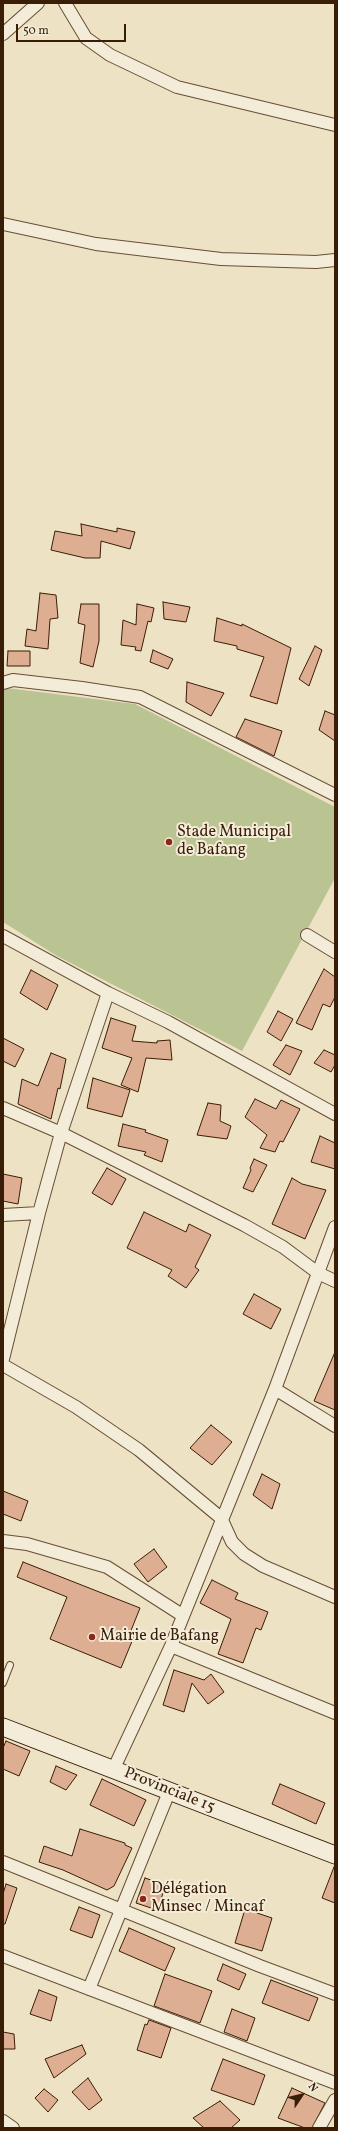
<!DOCTYPE html>
<meta charset="utf-8">
<style>
body{margin:0}
#map{position:relative;width:338px;height:2131px;overflow:hidden;background:#ede2c4;font-family:Vollkorn,serif}
canvas{display:block}
.frame{position:absolute;inset:0;border:4px solid #3a1d06;pointer-events:none}
.north{position:absolute;left:282px;top:2075px;width:40px;height:40px;-webkit-text-stroke:3px #f3ecd9;paint-order:stroke;rotate:55deg;font-size:11px;font-weight:700;line-height:16px;text-align:center;color:#3a1d06}
.north::after{content:'';display:block;margin:auto;width:14px;height:18px;background:#3a1d06;clip-path:polygon(50% 0,100% 100%,50% 72%,0 100%)}
.scale{position:absolute;left:16px;top:24px;width:110px;height:18px;box-sizing:border-box;border:2px solid #3a1d06;border-top:0;padding-left:5px;font-size:12px;line-height:14px;white-space:nowrap;color:#3a1d06;-webkit-text-stroke:3px #f3ecd9;paint-order:stroke}
</style>
<div id="map">
<canvas width="338" height="2131"></canvas>
<div class="frame"></div>
<div class="north">N</div>
<div class="scale">50 m</div>
</div>
<script>
const c = document.querySelector('canvas').getContext('2d');
c.lineJoin = 'round';
function paint(path, color) { c.fillStyle = color; c.fill(path, 'evenodd'); }
const shape = rows => new Path2D(rows.map(r => 'M' + r).join(''));
function stroke(path, color, width, dash) { c.strokeStyle = color; c.lineWidth = width; c.lineCap = dash ? 'butt' : 'round'; c.setLineDash(dash || []); c.stroke(path); }
function label(font, color, halo, rows, align = 'center') {
  c.font = font + ' Vollkorn,serif'; c.lineWidth = 4; c.setLineDash([]); c.textBaseline = 'middle'; c.strokeStyle = halo; c.fillStyle = color; for (const [text, x, y, turn = 0] of rows) {
    c.save(); c.translate(x, y); c.rotate((+turn || 0) * Math.PI / 180); c.textAlign = isNaN(turn) ? turn : align; if (halo) c.strokeText(text, 0, 0); c.fillText(text, 0, 0); c.restore();
  }
}
paint(shape([
 [7,688,135,704,335,807,335,878,242,1051,57,956,3,922,3,691]
]), '#bac392');
const building = shape([
 [81,524,117,532,117,528,135,532,130,549,101,541,100,558,85,558,51,550,55,531,82,536,81,524],
 [40,593,56,595,58,618,50,619,48,649,25,646,27,629,36,631,40,593],
 [163,602,190,607,186,622,164,619,163,602],
 [81,604,99,604,99,641,93,667,80,663,85,625,78,623,81,604],
 [137,604,154,608,151,622,148,621,141,651,135,650,136,647,121,645,123,620,136,625,137,604],
 [217,618,242,626,242,624,291,648,277,704,250,696,264,657,237,649,237,646,214,641,217,618],
 [315,646,322,650,309,686,299,679,315,646],
 [153,650,173,659,168,669,150,662,153,650],
 [8,651,30,651,30,666,7,666,8,651],
 [187,682,224,693,211,716,186,702,187,682],
 [325,711,335,715,335,741,319,730,325,711],
 [245,719,282,731,274,756,236,737,245,719],
 [324,969,335,977,335,997,330,1007,323,1004,312,1030,296,1023,324,969],
 [31,970,58,985,47,1010,20,993,31,970],
 [278,1011,293,1019,281,1041,267,1032,278,1011],
 [111,1018,136,1026,132,1041,157,1043,157,1041,170,1040,172,1060,146,1058,138,1092,121,1085,132,1058,102,1048,111,1018],
 [3,1038,24,1049,15,1067,3,1061,3,1038],
 [286,1045,302,1051,290,1075,273,1065,286,1045],
 [324,1050,335,1055,335,1065,331,1072,314,1063,324,1050],
 [51,1053,66,1059,60,1089,58,1088,51,1119,18,1104,22,1079,38,1086,51,1053],
 [93,1078,130,1090,122,1117,87,1108,93,1078],
 [255,1099,276,1109,281,1100,300,1109,283,1142,280,1141,275,1152,260,1148,267,1135,245,1117,255,1099],
 [208,1103,221,1105,220,1121,231,1126,227,1139,197,1135,208,1103],
 [123,1124,146,1130,145,1132,168,1140,162,1162,144,1155,146,1152,118,1146,123,1124],
 [320,1136,335,1143,335,1169,311,1162,320,1136],
 [254,1159,267,1165,253,1192,243,1188,251,1170,250,1168,254,1159],
 [107,1168,126,1179,112,1205,92,1193,107,1168],
 [3,1174,22,1178,18,1204,3,1201,3,1174],
 [292,1178,302,1184,326,1190,305,1239,272,1224,292,1178],
 [144,1212,186,1232,189,1224,211,1235,195,1267,199,1270,186,1288,168,1276,172,1270,127,1248,144,1212],
 [254,1294,281,1309,271,1329,243,1314,254,1294],
 [335,1352,335,1410,314,1401,335,1352],
 [211,1425,232,1442,212,1465,190,1448,211,1425],
 [262,1474,280,1484,272,1509,253,1495,262,1474],
 [3,1491,28,1501,21,1521,3,1514,3,1491],
 [154,1549,167,1567,148,1582,134,1564,154,1549],
 [23,1562,140,1608,130,1633,135,1634,121,1668,50,1639,67,1597,17,1577,23,1562],
 [212,1580,238,1593,235,1599,268,1612,261,1630,256,1628,243,1663,218,1654,231,1619,200,1603,212,1580],
 [174,1670,204,1680,211,1674,224,1692,208,1704,192,1683,184,1712,163,1705,174,1670],
 [6,1741,30,1751,19,1776,3,1769,3,1748,6,1741],
 [56,1766,77,1775,66,1790,50,1782,56,1766],
 [102,1779,146,1800,134,1826,90,1805,102,1779],
 [280,1784,325,1803,316,1824,272,1804,280,1784],
 [80,1829,125,1843,125,1845,132,1848,114,1886,107,1890,63,1870,39,1862,44,1846,72,1856,80,1829],
 [334,1867,335,1867,335,1903,322,1898,334,1867],
 [145,1878,166,1885,157,1910,136,1903,145,1878],
 [6,1884,17,1888,5,1924,3,1924,3,1894,6,1884],
 [79,1907,100,1915,92,1938,70,1930,79,1907],
 [245,1909,272,1918,262,1951,235,1943,245,1909],
 [129,1928,175,1948,165,1971,119,1951,129,1928],
 [223,1964,246,1974,239,1990,217,1980,223,1964],
 [165,1974,212,1991,200,2023,154,2006,165,1974],
 [271,1980,318,1998,309,2021,262,2003,271,1980],
 [39,1990,57,1997,51,2021,30,2014,39,1990],
 [232,2009,255,2018,247,2041,224,2032,232,2009],
 [149,2020,171,2028,161,2058,137,2050,145,2024,147,2025,149,2020],
 [3,2032,14,2034,15,2049,3,2049,3,2032],
 [82,2045,86,2054,54,2078,45,2059,82,2045],
 [223,2059,265,2075,254,2105,211,2090,223,2059],
 [88,2078,102,2100,89,2110,72,2092,88,2078],
 [292,2088,325,2103,312,2128,305,2128,278,2118,292,2088],
 [44,2089,58,2100,48,2112,35,2098,44,2089],
 [220,2101,240,2120,231,2128,204,2128,193,2118,220,2101]
]);
paint(building, '#deae92');
stroke(building, '#3a1d06', 1);
const lane = shape([
 [3,1683,10,1665]
]);
const street = shape([
 [65,3,86,38,110,55,177,87,335,125],
 [3,34,38,3],
 [3,224,96,244,221,259,316,262,335,260],
 [3,683,13,680,82,688,140,697,335,795],
 [307,935,335,952],
 [3,936,108,993,168,1022,335,1114],
 [3,1108,61,1133,244,1225,283,1247,318,1273,335,1281],
 [3,1215,39,1213],
 [3,1359,39,1213,61,1133,108,993],
 [3,1365,76,1407,139,1450,221,1518,232,1542,244,1554,263,1566,335,1597],
 [275,1389,335,1426],
 [3,1541,27,1544,107,1567,182,1615],
 [171,1646,335,1713],
 [114,1768,171,1646,275,1389,335,1227],
 [3,1862,260,1966,335,1994],
 [3,1956,335,2083],
 [89,1989,169,1792],
 [3,2121,13,2128],
 [319,2128,335,2100]
]);
const secondary = shape([
 [3,1727,335,1855]
]);
stroke(lane, '#674e36', 8);
stroke(street, '#674e36', 14);
stroke(secondary, '#3a1d06', 19);
stroke(lane, '#f3ecd9', 6);
stroke(street, '#f3ecd9', 12);
stroke(secondary, '#f3ecd9', 17);
for (const [x, y, r, color] of [
 [169,842,4,"#8f2418"],
 [92,1637,4,"#8f2418"],
 [143,1899,4,"#8f2418"]
]) { const dot = new Path2D(); dot.arc(x, y, r, 0, 2 * Math.PI); c.fillStyle = color; c.fill(dot); stroke(dot, '#f3ecd9', 1.5); }
label('16px', '#3a1d06', '#f3ecd9', [
 ["Stade Municipal",177,833],
 ["de Bafang",177,851],
 ["Mairie de Bafang",100,1637],
 ["Délégation",151,1890],
 ["Minsec / Mincaf",151,1908]
], 'left');
label('16px', '#3a1d06', '#f3ecd9', [
 ["Provinciale 15",169,1791,22]
]);
</script>
